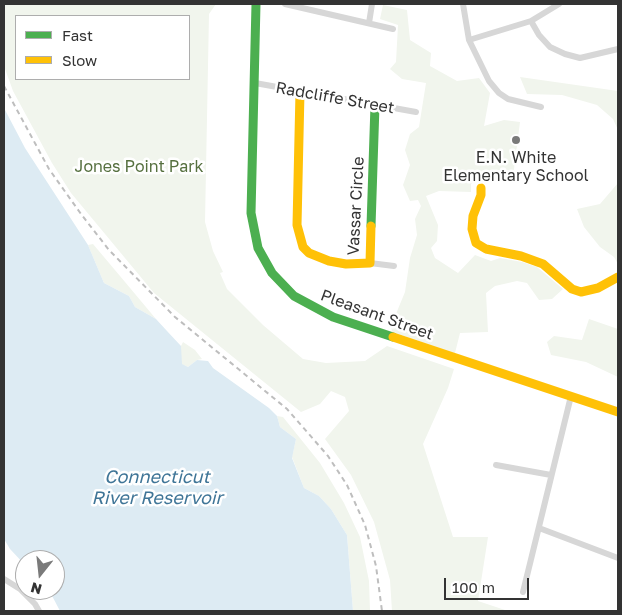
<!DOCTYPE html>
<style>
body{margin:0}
#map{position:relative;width:622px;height:615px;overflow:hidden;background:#fff;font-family:"Golos Text",sans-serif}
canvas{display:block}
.frame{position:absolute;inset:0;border:5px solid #333;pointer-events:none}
.legend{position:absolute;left:15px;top:15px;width:175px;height:65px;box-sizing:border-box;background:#fff;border:1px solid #adadad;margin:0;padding:6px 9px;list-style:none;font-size:15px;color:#333}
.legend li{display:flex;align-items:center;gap:10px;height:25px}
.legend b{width:25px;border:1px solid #adadad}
.north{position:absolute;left:15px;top:550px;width:50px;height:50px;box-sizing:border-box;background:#fff;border:1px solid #adadad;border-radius:50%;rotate:196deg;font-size:14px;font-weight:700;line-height:20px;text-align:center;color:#333}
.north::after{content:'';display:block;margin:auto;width:18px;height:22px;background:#7a7a7a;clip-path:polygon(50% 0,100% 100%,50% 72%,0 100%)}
.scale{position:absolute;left:444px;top:578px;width:85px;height:22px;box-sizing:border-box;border:2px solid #333;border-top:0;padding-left:6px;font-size:15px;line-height:18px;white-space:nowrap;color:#333;-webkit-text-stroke:4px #fff;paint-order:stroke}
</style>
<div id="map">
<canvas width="622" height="615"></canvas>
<div class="frame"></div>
<ul class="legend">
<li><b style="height:6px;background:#4caf50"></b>Fast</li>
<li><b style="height:6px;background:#ffc107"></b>Slow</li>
</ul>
<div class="north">N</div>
<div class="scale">100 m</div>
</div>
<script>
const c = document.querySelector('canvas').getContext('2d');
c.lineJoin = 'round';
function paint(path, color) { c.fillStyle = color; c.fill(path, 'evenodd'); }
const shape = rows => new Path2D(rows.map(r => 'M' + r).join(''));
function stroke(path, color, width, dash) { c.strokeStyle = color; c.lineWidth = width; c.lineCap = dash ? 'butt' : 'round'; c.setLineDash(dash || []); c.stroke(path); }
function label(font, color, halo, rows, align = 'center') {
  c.font = font + ' "Golos Text",sans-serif'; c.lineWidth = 5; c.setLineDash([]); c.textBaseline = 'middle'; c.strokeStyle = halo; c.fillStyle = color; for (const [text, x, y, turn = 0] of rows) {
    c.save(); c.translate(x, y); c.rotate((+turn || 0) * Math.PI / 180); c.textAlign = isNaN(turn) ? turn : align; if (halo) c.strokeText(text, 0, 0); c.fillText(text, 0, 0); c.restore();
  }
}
paint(shape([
 [4,4,216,4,209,14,205,222,213,251,223,272,220,273,227,289,263,325,303,359,326,363,365,361,387,346,454,369,448,388,423,444,453,537,488,537,478,601,508,611,392,611,390,580,374,522,351,475,325,439,349,411,345,397,331,391,320,404,301,412,154,293,71,193,52,163,13,91,4,66],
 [16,16,189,16,189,79,16,79],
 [383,5,407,10,410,40,431,53,430,66,457,81,479,78,490,93,484,126,504,120,520,122,513,177,508,180,467,170,477,179,471,184,471,192,439,191,426,196,438,225,437,241,431,248,435,258,458,273,475,255,491,261,500,258,522,262,537,267,563,289,552,299,539,300,527,283,517,281,495,286,486,293,488,332,460,333,455,353,392,332,391,326,405,292,410,258,417,235,415,219,421,206,418,200,410,201,403,185,410,165,405,150,410,134,419,127,426,83,402,79,390,69,396,62,398,25,380,19],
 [520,77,618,91,618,130,613,119,597,105,562,95,527,94],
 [618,177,618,264,614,257,600,247,584,227,577,209,600,204,618,183],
 [93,244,120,276,156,319,135,307,129,296,104,283,88,245],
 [589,319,618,329,618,377,586,362,551,355,547,342,554,336,582,340],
 [183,342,195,350,202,359,197,360,188,367,181,364,181,346],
 [277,416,283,417,320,463,344,503,360,537,369,581,370,611,353,611,347,535,331,509,319,496,304,488,292,457,296,439,280,427]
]), '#f1f5ed');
paint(shape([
 [4,108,25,148,88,245,104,283,129,296,135,307,156,319,167,331,181,346,182,364,188,367,197,360,208,361,213,368,269,408,277,416,280,427,296,439,292,458,304,488,319,496,331,509,347,535,353,611,60,611,49,590,55,590,55,560,25,560,25,565,10,549,4,539]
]), '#ddebf3');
stroke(shape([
 [285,4,393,29],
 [463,4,469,40,489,81,499,93,508,99,541,107],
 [531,21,539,35,550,47,565,54,580,58,618,49],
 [369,23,372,4],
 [469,40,531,21,559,4],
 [255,83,416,112],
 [370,263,394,266],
 [496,465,551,475],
 [539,528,618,558],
 [4,579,20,589,35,604,39,611],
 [523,592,571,396]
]), '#d7d7d7', 6);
stroke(shape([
 [256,4,251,213,258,248,272,273,294,296,333,317,393,337],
 [371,226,375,105]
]), '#4caf50', 9);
stroke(shape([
 [300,92,297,225,303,247,309,253,329,261,346,264,370,263,371,226],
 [481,188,481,195,473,216,472,229,476,243,486,249,521,256,543,264,572,289,581,292,598,288,618,277],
 [393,337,618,412]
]), '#ffc107', 9);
stroke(shape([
 [4,86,49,169,81,214,109,250,175,317,287,409,328,456,347,485,365,525,376,566,382,611]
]), '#bebebe', 2, [5, 4]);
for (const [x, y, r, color] of [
 [516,140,5,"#7a7a7a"]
]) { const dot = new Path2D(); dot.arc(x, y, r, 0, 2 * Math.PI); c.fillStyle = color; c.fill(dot); stroke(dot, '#fff', 2); }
label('16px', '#333', '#fff', [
 ["Radcliffe Street",335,98,10],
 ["Vassar Circle",356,206,-87],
 ["Pleasant Street",377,315,20]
]);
label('16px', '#333', '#fff', [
 ["E.N. White",516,158],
 ["Elementary School",516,176]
]);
label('16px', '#56703f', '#fff', [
 ["Jones Point Park",139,167]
]);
label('italic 18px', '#3f7597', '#fff', [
 ["Connecticut",157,477],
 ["River Reservoir",157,498]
]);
</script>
